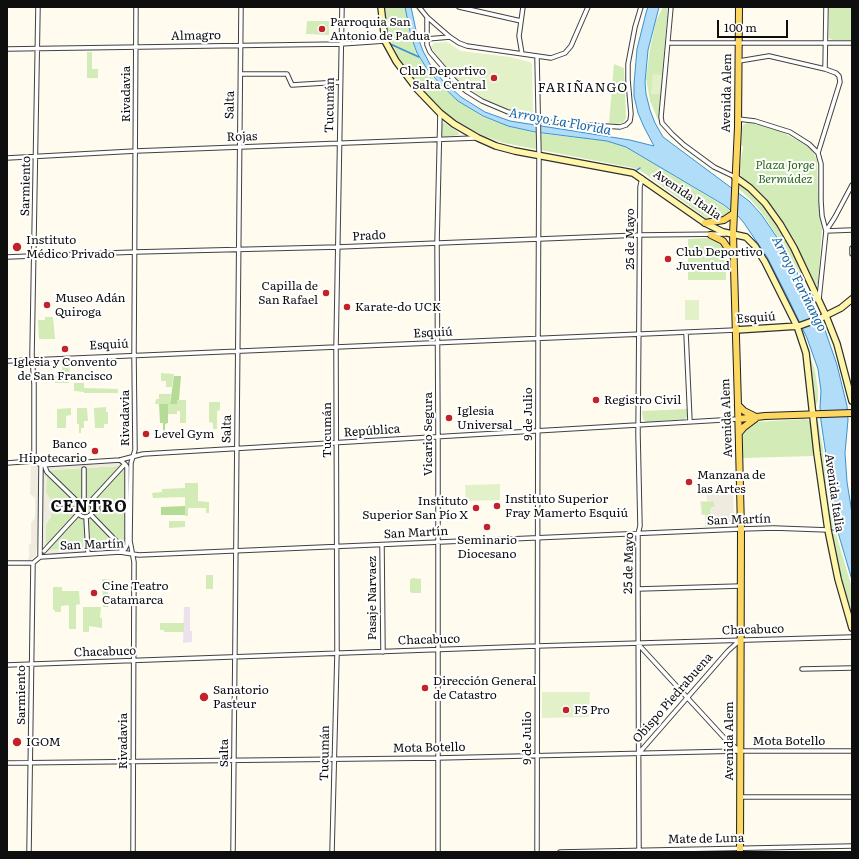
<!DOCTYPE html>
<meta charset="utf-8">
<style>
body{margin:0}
#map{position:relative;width:859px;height:859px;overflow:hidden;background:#fffcef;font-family:Literata,serif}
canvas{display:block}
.frame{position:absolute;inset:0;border:8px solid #0e0e0e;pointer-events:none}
.scale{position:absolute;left:717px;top:20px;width:71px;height:18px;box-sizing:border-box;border:2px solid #0e0e0e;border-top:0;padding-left:5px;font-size:12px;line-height:14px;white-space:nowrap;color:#0e0e0e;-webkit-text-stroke:3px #fff;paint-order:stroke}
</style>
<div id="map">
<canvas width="859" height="859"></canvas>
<div class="frame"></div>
<div class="scale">100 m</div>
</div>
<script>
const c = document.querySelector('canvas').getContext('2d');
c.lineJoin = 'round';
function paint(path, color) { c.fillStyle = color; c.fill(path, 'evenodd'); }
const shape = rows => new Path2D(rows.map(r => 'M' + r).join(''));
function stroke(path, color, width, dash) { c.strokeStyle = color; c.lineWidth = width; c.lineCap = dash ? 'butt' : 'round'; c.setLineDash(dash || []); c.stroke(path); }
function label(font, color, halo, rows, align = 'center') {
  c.font = font + ' Literata,serif'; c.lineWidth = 4; c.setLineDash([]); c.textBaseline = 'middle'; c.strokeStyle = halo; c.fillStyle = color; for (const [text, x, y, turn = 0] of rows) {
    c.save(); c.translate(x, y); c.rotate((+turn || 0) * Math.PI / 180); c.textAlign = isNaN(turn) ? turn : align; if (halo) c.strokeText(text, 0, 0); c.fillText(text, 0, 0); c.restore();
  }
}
paint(shape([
 [184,607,190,607,190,631,192,631,192,642,183,643]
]), '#ece2ed');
paint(shape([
 [385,7,405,7,411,36,416,53,426,69,439,85,458,101,483,117,508,126,535,133,606,141,626,147,727,208,730,211,729,214,726,218,710,220,706,218,641,171,634,168,504,143,484,136,460,124,446,114,421,89,400,60,389,37,387,27],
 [663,7,668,7,658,120,650,101,646,78,650,49,656,21],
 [829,7,852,7,852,40,833,40,830,39,829,37],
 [307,21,329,21,329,35,306,34],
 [87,52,92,52,92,69,98,69,98,78,87,78],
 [614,64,624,68,626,118,623,123,616,124,609,123],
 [443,122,458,132,459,135,445,137,442,136,441,125],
 [747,123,760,125,782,132,795,139,807,146,813,152,817,160,818,197,822,229,818,284,816,286,796,247,777,213,768,201,752,185,743,178,739,173,743,147,741,144,742,128,743,125],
 [741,185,764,206,779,226,791,249,804,281,785,248,762,213,751,200,739,189,738,186],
 [709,238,716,241,722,245,725,252,726,280,688,280,688,239],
 [45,317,53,317,55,339,39,339,38,320,45,320],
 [810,356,815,371,818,391,818,401,815,408],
 [62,362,70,362,69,383,55,383,55,376,62,375],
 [161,373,174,374,172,387,166,387,166,381,161,381],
 [74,383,84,383,84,388,118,389,118,393,84,393,84,392,74,391],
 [159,394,171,394,170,403,177,400,186,400,186,423,180,423,180,411,177,411,177,414,168,414,168,404,155,404,156,399,159,399],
 [209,402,220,402,220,410,217,411,217,429,213,429,213,423,209,422],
 [106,407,106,412,108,412,108,424,104,424,104,428,95,428,94,408],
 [71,408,71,415,66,416,66,428,57,428,57,409],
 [77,408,87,408,88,421,84,421,84,428,81,428,81,433,79,433,79,424,77,424],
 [687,409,687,417,685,419,646,422,643,419,642,411],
 [806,419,810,421,814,456,743,458,743,433,747,428,756,422],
 [817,420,818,420,824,455,826,485,830,512,835,529,831,528,826,504],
 [119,466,125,471,124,541,120,545,116,547,49,550,46,547,46,524,51,517,46,492,47,472,50,470],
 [185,483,198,483,198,501,209,502,209,513,206,513,206,508,188,508,188,516,185,516,185,497,153,498,152,493,162,492,162,489,185,488],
 [714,501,715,507,711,508,710,511,715,519,705,519,705,514,702,514,701,502],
 [169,521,185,521,185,527,169,528],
 [831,534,836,534,852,588,852,613,837,565],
 [206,575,213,575,213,589,206,589],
 [412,578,421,579,421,593,412,593,410,592,410,580],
 [102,579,114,580,114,582,119,582,119,588,108,588,108,607,103,607],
 [53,587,62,587,62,591,79,591,80,604,76,605,76,629,69,629,69,605,61,606,61,612,55,612,55,610,53,610],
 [83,607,101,607,100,618,102,618,102,628,89,626,89,632,83,632],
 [160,623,184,623,184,632,164,632,164,630,160,630]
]), '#d2ebb7');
paint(shape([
 [174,376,181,376,179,400,177,400,177,404,170,404],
 [159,404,168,404,168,423,165,424,165,437,163,437,163,423,160,423],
 [185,506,185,515,161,515,161,507]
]), '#b5dc96');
paint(shape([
 [447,42,461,51,510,57,530,62,532,65,533,114,520,112,503,108,484,99,463,85,448,70,431,47,434,43],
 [653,74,662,75,660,94,651,94],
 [685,300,699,300,699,320,685,320],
 [500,484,500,500,466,501,465,485],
 [542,692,590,692,589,717,542,718]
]), '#e3f1c9');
paint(shape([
 [119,462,124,465,125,471,119,466,50,470,47,472,46,492,51,500,53,508,51,517,46,524,46,547,49,550,116,547,120,545,124,541,123,548,116,550,50,554,43,550,42,533,38,532,36,555,31,560,28,560,28,558,29,558,29,544,31,544,31,523,35,518,35,498,30,494,31,463,34,463,38,467,39,483,42,483,43,469,45,467],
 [733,490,734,522,732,526,705,527,705,515,701,515,700,501,707,501,706,491],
 [714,501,715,507,711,508,710,513,715,519,706,519,705,514,702,514,701,502]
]), '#efebde');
const water = shape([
 [405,7,411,7,417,35,423,51,431,66,443,81,461,97,485,112,510,121,630,140,654,146,644,127,638,113,634,96,634,84,637,49,646,13,648,7,659,7,648,50,645,82,646,94,650,110,655,123,663,137,749,201,761,214,785,249,805,288,825,330,837,365,847,406,848,420,845,453,847,482,852,513,852,580,832,512,828,484,826,455,821,421,820,407,821,391,818,369,807,338,787,296,767,257,744,223,739,217,724,205,626,147,607,141,535,132,508,126,483,116,458,101,440,84,427,69,417,53,411,36,405,7]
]);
paint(water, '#b2ddf8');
stroke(water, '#3792d1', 1);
stroke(shape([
 [388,43,419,57],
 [634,172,640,168],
 [829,530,834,530]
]), '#3792d1', 1.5);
const street = shape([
 [419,7,427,17,450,37,459,43,467,46,551,58,565,53,571,46,588,7],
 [459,7,521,21],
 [671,7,661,117,662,123,672,134,684,145,714,167,735,177],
 [427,17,427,45,430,52,454,80,466,91,482,101,508,112,534,116,545,122,620,127,626,125,630,121,631,114,628,80,628,64,635,27,641,7],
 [427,39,450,37],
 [668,43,852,43],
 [7,49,341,44,385,41],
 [522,54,519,36,523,7],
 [739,61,769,56,825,69,836,73,839,76,840,82,818,153,821,164,821,201,822,216,826,231,819,299],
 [825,69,826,7],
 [241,74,287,74,292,85,340,82],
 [738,119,755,121,790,132,809,144,818,153],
 [7,158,136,151,476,138],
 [826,231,835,217,852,185],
 [826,231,852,230],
 [852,248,852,254],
 [7,257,135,252,338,247,640,235,725,234],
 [686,333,690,422],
 [7,361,736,330],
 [120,460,125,464,127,467,127,545,125,549,121,551],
 [34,461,34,384,32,355,38,7],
 [7,463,34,461,41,465,120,460,143,454,739,419],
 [45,467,47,472,79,503],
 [84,469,84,500],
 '77 509a8 8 0 1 1 16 0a8 8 0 1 1-16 0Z',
 [90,502,124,465],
 '102 508a3 3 0 1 1 6 0a3 3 0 1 1-6 0Z',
 [53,508,76,509],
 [108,508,125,506],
 [91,515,120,545,121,549],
 [86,517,88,554],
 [382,545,383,652],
 [44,551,78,514],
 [40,557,41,465],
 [7,563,33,563,40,557,120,552,139,555,741,529,774,528,828,530],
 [638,589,741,586],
 [638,644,728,742,740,751],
 [7,665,537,646,852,637],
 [802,669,852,668],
 [639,753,728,651,739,641],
 [7,763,437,758,740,751,852,751],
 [740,797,852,797],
 [29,852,33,563],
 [133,852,134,562,130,541,131,463,135,450,134,355,136,7],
 [233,852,241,7],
 [332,852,337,654,336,348,342,7],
 [438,852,438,437,437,243,440,113],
 [537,852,538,340,539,155,537,57],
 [560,852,852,846],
 [639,852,638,589,638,534,640,526,638,434,640,187,642,178]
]);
const secondary = shape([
 [381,7,385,41,396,61,417,89,440,113,454,124,478,138,496,146,515,151,633,173,705,223,723,232,746,237,755,246,765,262,797,326,806,353,817,453,828,530,838,579,852,628],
 [735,177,750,188,765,203,780,224,794,248,826,316,837,344,852,401],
 [736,330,799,326,821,318,841,308,852,299]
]);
const primary = shape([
 [739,7,738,127,733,234,738,405,741,529,740,852],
 [705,223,724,220,733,214],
 [711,235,723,241,733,256],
 [738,405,744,411,754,416],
 [739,419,765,416,852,413],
 [739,433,744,427,756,418]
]);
stroke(street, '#414141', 5.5);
stroke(secondary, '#303030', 8);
stroke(primary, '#1f1f1f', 8);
stroke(street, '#fff', 3.5);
stroke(secondary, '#fff6aa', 5.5);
stroke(primary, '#fcd762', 6);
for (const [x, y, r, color] of [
 [322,29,4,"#c22228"],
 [494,78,4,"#c22228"],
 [17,247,5,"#c22228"],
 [668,259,4,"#c22228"],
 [326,293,4,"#c22228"],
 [47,305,4,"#c22228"],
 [347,307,4,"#c22228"],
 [65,349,4,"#c22228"],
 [596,400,4,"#c22228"],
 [449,418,4,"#c22228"],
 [146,434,4,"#c22228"],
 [95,451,4,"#c22228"],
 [689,482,4,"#c22228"],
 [497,506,4,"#c22228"],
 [476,508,4,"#c22228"],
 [487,527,4,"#c22228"],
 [94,593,4,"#c22228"],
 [425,688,4,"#c22228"],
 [204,697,5,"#c22228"],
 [566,710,4,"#c22228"],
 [17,742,5,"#c22228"]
]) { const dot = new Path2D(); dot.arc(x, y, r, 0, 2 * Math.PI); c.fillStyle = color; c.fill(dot); stroke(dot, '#fff', 1.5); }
label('12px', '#0e0e0e', '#fff', [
 ["Parroquia San",330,22],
 ["Antonio de Padua",330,36],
 ["Club Deportivo",486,71,"right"],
 ["Salta Central",486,85,"right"],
 ["Instituto",26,240],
 ["Médico Privado",26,254],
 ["Club Deportivo",676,252],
 ["Juventud",676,266],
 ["Capilla de",318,286,"right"],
 ["San Rafael",318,300,"right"],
 ["Museo Adán",55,298],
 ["Quiroga",55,312],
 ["Karate-do UCK",355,307],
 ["Iglesia y Convento",65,362,"center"],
 ["de San Francisco",65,376,"center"],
 ["Registro Civil",604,400],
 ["Iglesia",457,411],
 ["Universal",457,425],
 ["Level Gym",154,434],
 ["Banco",87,444,"right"],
 ["Hipotecario",87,458,"right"],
 ["Manzana de",697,475],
 ["las Artes",697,489],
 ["Instituto Superior",505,499],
 ["Fray Mamerto Esquiú",505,513],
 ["Instituto",468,501,"right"],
 ["Superior San Pío X",468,515,"right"],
 ["Seminario",487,540,"center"],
 ["Diocesano",487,554,"center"],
 ["Cine Teatro",102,586],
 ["Catamarca",102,600],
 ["Dirección General",433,681],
 ["de Catastro",433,695],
 ["Sanatorio",213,690],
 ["Pasteur",213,704],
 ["F5 Pro",574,710],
 ["IGOM",26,742]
], 'left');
label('12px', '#0e0e0e', '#fff', [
 ["Almagro",196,36,-1],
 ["Avenida Alem",727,93,-89],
 ["Rivadavia",126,94,-90],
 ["Salta",230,105,-89],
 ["Tucumán",330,105,-89],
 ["Rojas",242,137,-2],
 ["Sarmiento",26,186,-89],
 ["Avenida Italia",687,195,34],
 ["Prado",369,236,-3],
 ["25 de Mayo",630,239,-90],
 ["Esquiú",756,318,-4],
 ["Esquiú",433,333,-3],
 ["Esquiú",109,345,-3],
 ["9 de Julio",528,414,-90],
 ["Rivadavia",125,418,-90],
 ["Avenida Alem",727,418,-92],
 ["Salta",227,429,-89],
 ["Tucumán",327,430,-90],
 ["República",372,431,-4],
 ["Vicario Segura",428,434,-90],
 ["Avenida Italia",834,493,82],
 ["San Martín",739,520,-2],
 ["San Martín",416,533,-3],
 ["San Martín",92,545,-2],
 ["25 de Mayo",629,563,-89],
 ["Pasaje Narvaez",372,598,-90],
 ["Chacabuco",753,630,-2],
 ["Chacabuco",429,640,-2],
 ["Chacabuco",105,652,-2],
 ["Sarmiento",21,695,-90],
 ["Obispo Piedrabuena",673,698,-49],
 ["9 de Julio",527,738,-90],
 ["Rivadavia",123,741,-90],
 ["Avenida Alem",729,741,-90],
 ["Mota Botello",789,741],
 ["Mota Botello",429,748,-1],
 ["Salta",224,753,-90],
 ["Tucumán",325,753,-89],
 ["Mate de Luna",706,839,-1]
]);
label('italic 12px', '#2b681c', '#fff', [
 ["Plaza Jorge",785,165],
 ["Bermúdez",785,179]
]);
c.letterSpacing = '1px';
label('13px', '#0e0e0e', '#fff', [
 ["FARIÑANGO",583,88]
]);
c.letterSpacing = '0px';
label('italic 13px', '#1463a3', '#fff', [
 ["Arroyo La Florida",560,122,10],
 ["Arroyo Fariñango",799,284,63]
]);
c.letterSpacing = '1px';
label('bold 16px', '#0e0e0e', '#fff', [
 ["CENTRO",89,507]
]);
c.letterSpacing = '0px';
</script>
